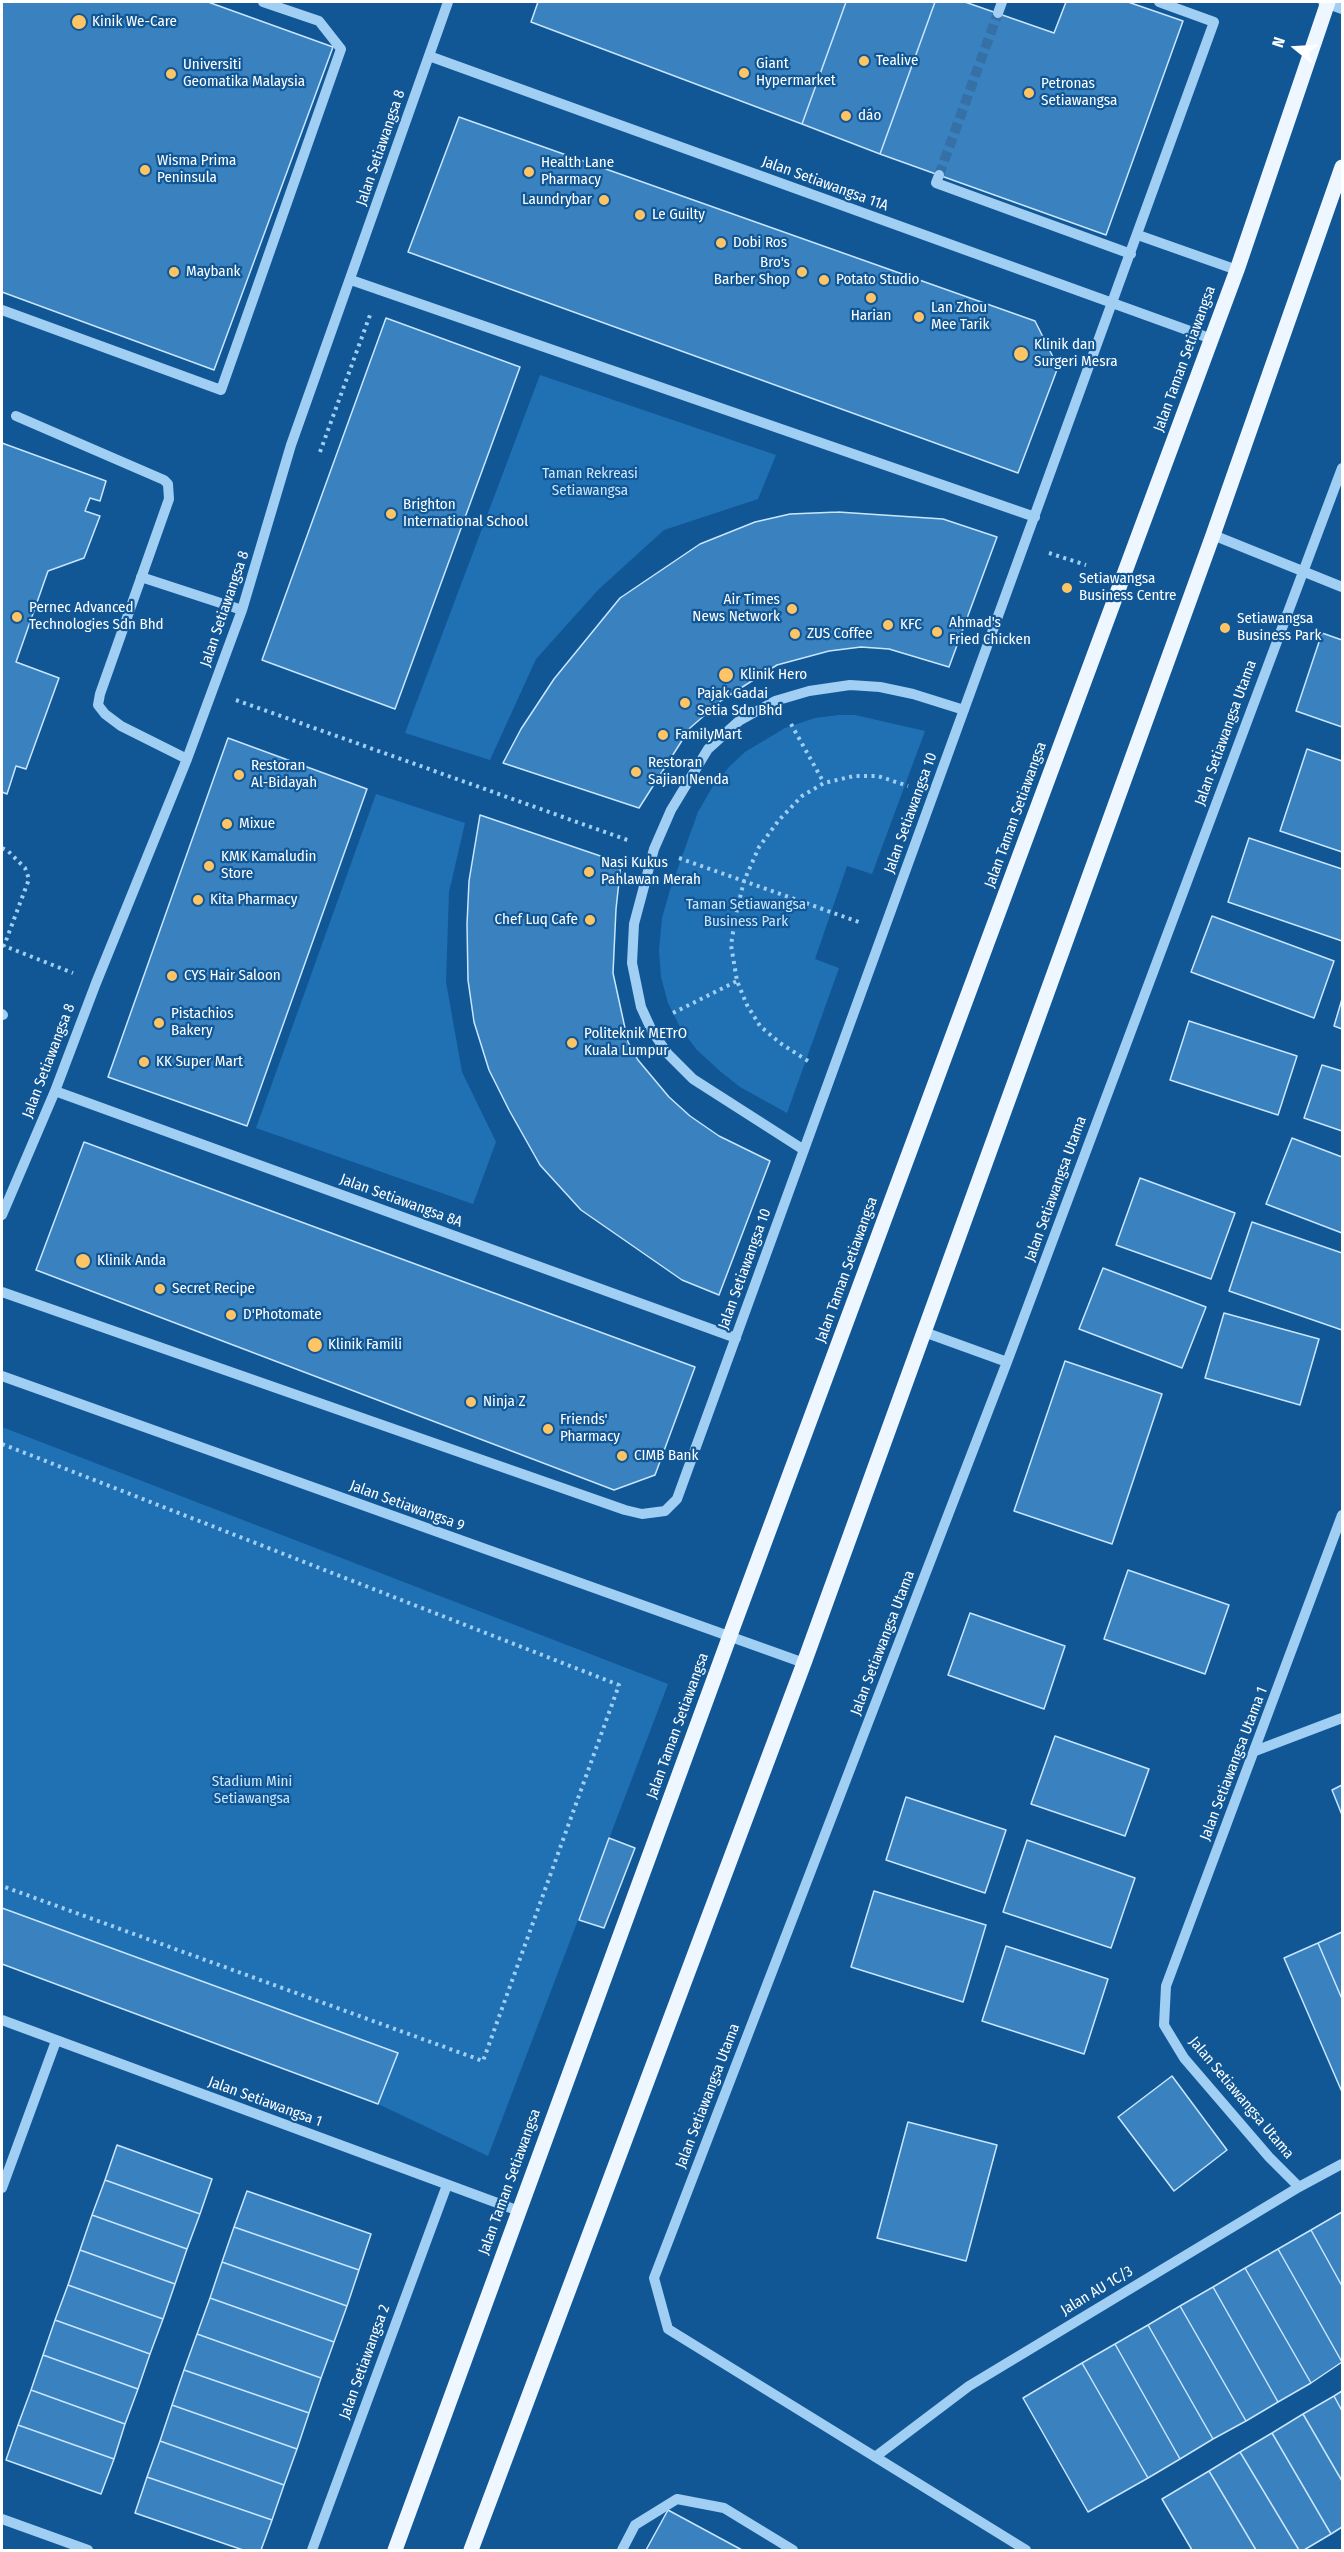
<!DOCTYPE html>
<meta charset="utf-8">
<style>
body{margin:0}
#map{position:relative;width:1344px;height:2552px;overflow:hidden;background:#115796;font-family:"Fira Sans Condensed",sans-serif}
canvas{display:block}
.frame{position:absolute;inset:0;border:3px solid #fff;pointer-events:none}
.north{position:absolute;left:1266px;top:18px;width:60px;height:60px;-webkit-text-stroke:4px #115796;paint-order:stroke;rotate:288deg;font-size:16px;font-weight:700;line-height:24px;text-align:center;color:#fff}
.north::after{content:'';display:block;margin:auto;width:21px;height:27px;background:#fff;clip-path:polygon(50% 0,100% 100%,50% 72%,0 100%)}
</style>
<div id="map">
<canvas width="1344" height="2552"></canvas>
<div class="frame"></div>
<div class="north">N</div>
</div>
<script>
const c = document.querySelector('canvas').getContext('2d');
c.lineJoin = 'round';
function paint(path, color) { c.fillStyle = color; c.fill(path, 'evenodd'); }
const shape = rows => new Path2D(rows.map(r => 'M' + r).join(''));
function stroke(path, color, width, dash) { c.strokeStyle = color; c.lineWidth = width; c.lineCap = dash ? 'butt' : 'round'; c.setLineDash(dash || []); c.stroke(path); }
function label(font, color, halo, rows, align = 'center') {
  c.font = font + ' "Fira Sans Condensed",sans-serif'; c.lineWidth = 4.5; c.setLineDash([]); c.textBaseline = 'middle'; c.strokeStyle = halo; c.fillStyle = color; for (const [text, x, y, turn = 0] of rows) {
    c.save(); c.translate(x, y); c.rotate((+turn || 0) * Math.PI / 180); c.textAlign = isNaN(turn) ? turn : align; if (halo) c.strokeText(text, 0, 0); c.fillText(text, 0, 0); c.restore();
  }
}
paint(shape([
 [540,375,776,455,758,499,664,530,599,589,536,659,490,760,405,733],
 [839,715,855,715,925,731,872,874,847,866,815,959,839,968,787,1113,740,1087,721,1072,697,1050,681,1029,668,1003,661,977,659,950,662,918,670,890,698,812,713,786,729,767,745,752,785,728,815,718],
 [376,794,465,823,449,892,446,982,462,1072,496,1142,473,1204,256,1128],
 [2,1427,668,1684,488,2156,378,2104,2,1964]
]), '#2070b4');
const building = shape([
 [2,2,208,2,333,47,214,370,2,292,2,2],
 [538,2,846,2,802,124,531,22,538,2],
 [846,2,935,2,880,154,802,124,846,2],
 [935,2,965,2,1054,33,1066,2,1128,2,1183,21,1106,235,880,154,935,2],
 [459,117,1035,321,1058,367,1018,473,408,252,459,117],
 [386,318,520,367,395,709,262,660,386,318],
 [2,443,106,481,100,501,90,498,85,511,100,516,84,558,48,571,16,662,59,678,26,769,16,766,7,794,2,792,2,443],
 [838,512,943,519,997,537,949,667,889,649,861,647,829,651,777,665,722,700,690,728,639,808,503,763,521,729,554,679,620,598,700,544,755,522,790,514,838,512],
 [1322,633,1342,640,1342,727,1296,711,1322,633],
 [228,738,367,789,247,1126,108,1077,228,738],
 [1307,749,1342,761,1342,852,1280,831,1307,749],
 [480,815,621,863,616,909,613,973,628,1042,638,1060,669,1097,690,1116,719,1136,770,1161,719,1295,682,1280,581,1210,540,1165,509,1110,489,1070,474,1022,468,980,467,924,469,881,480,815],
 [1249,838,1342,869,1342,941,1228,902,1249,838],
 [1212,916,1334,961,1314,1018,1191,972,1212,916],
 [1342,999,1342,1029,1334,1026,1342,999],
 [1189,1021,1297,1056,1278,1115,1170,1080,1189,1021],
 [1322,1065,1342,1071,1342,1131,1304,1118,1322,1065],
 [1292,1138,1342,1157,1342,1233,1266,1204,1292,1138],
 [84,1142,695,1367,655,1475,614,1490,36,1270,84,1142],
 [1140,1178,1235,1213,1211,1279,1116,1245,1140,1178],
 [1252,1222,1342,1253,1342,1330,1229,1291,1252,1222],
 [1103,1268,1206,1307,1182,1368,1079,1329,1103,1268],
 [1224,1313,1319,1339,1300,1405,1205,1378,1224,1313],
 [1065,1361,1162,1394,1112,1544,1014,1511,1065,1361],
 [1128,1570,1229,1605,1205,1674,1104,1639,1128,1570],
 [970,1613,1065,1646,1044,1709,948,1675,970,1613],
 [1055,1736,1149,1769,1125,1836,1031,1804,1055,1736],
 [1342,1785,1342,1815,1332,1790,1342,1785],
 [906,1797,1006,1830,985,1893,886,1860,906,1797],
 [609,1838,635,1848,604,1928,579,1920,609,1838],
 [1027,1840,1135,1878,1111,1948,1003,1912,1027,1840],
 [874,1891,986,1925,963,2002,851,1967,874,1891],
 [2,1908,398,2053,378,2104,2,1964,2,1908],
 [1342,1932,1342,1999,1318,1943,1342,1932],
 [1318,1943,1342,1999,1342,2092,1284,1958,1318,1943],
 [1006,1946,1108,1979,1084,2054,982,2021,1006,1946],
 [1172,2076,1227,2150,1174,2191,1118,2117,1172,2076],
 [908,2122,997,2145,966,2261,877,2238,908,2122],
 [117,2145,212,2179,200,2214,105,2180,117,2145],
 [105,2180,200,2214,187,2249,92,2215,105,2180],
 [247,2191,371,2234,359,2270,234,2227,247,2191],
 [1342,2212,1342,2286,1311,2230,1342,2212],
 [92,2215,187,2249,175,2284,80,2250,92,2215],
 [234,2227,359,2270,347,2306,222,2262,234,2227],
 [1311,2230,1342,2286,1342,2362,1278,2249,1311,2230],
 [1278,2249,1342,2362,1311,2383,1245,2268,1278,2249],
 [80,2250,175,2284,163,2319,68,2285,80,2250],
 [222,2262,347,2306,334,2342,210,2298,222,2262],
 [1245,2268,1311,2383,1278,2402,1213,2287,1245,2268],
 [68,2285,163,2319,150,2354,55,2320,68,2285],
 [1213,2287,1278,2402,1246,2421,1180,2306,1213,2287],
 [210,2298,334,2342,321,2378,197,2334,210,2298],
 [1180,2306,1246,2421,1213,2439,1148,2325,1180,2306],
 [55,2320,150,2354,138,2389,43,2355,55,2320],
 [1148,2325,1213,2439,1180,2459,1115,2344,1148,2325],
 [197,2334,321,2378,309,2413,184,2370,197,2334],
 [1115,2344,1180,2459,1148,2478,1082,2363,1115,2344],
 [43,2355,138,2389,125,2424,31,2390,43,2355],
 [1082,2363,1148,2478,1088,2512,1023,2398,1082,2363],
 [184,2370,309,2413,297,2449,172,2405,184,2370],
 [31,2390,125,2424,114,2459,18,2425,31,2390],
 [1342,2391,1342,2411,1334,2396,1342,2391],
 [1334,2396,1342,2411,1342,2481,1303,2414,1334,2396],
 [172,2405,297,2449,284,2485,160,2441,172,2405],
 [1303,2414,1342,2481,1342,2527,1331,2534,1272,2433,1303,2414],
 [18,2425,114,2459,101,2494,6,2460,18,2425],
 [1272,2433,1331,2534,1304,2550,1299,2550,1240,2452,1272,2433],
 [160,2441,284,2485,272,2520,147,2477,160,2441],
 [1240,2452,1299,2550,1256,2550,1209,2471,1240,2452],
 [1209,2471,1256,2550,1192,2550,1162,2499,1209,2471],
 [147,2477,272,2520,261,2550,243,2550,135,2513,147,2477],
 [668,2510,742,2550,646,2550,668,2510]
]);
paint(building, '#3a81bf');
stroke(building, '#c9e6fd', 1.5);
stroke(shape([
 [939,175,998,13]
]), '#3570a6', 10, [10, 5]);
stroke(shape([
 [320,452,370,315],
 [1049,553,1086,565],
 [236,700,630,841],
 [791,724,824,783],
 [2,848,8,851,25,868,29,879,4,946],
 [679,858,859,922],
 [2,945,73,973],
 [673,1013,737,981],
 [808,1061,780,1043,760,1026,747,1005,737,981,731,945,736,914,744,881,759,847,779,820,802,796,824,783,854,776,878,776,908,786],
 [2,1444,619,1685,483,2061,2,1886]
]), '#a1cef3', 4, [3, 4.5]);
stroke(shape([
 [1323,2,1342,9],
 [998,13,1002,2],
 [429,56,1212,339],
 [939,175,936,183,1131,254],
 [1138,235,1237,270],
 [351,280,1035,517],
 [2,310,221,390,341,49,319,21,263,2],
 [16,416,164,480,168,484,169,499,100,694,98,705,105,714,121,726,187,759],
 [1213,535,1342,587],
 [141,577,242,610],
 [2,1014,3,1015],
 [55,1091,736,1338],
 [804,1150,693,1079,668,1054,652,1031,641,1007,632,963,634,924,654,849,671,810,708,749,739,721,775,701,809,691,850,685,880,687,913,694,964,710],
 [2,1215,55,1091,96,983,187,759,242,610,291,445,448,2],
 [2,1292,625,1510,642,1514,665,1511,677,1499,1214,22,1159,2],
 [924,1332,1007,1362],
 [2,1376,804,1663],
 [1255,1751,1342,1718],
 [2,2020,519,2211],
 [1299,2187,1269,2157,1184,2058,1164,2025,1166,1986,1342,1515],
 [2,2188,56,2041],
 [875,2457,969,2386,1299,2187,1342,2164],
 [2,2519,88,2550],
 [312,2550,447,2185],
 [622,2550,635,2525,677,2499,724,2508,793,2550],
 [1026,2550,668,2329,654,2278,1007,1362,1342,468]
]), '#a1cef3', 10);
stroke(shape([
 [395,2550,729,1638,1237,270,1328,2],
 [471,2550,804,1663,1213,535,1342,167]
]), '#eef6ff', 15);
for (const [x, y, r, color] of [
 [79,22,8,"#ffc464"],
 [864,61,6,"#ffc464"],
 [744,73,6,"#ffc464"],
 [171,74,6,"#ffc464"],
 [1029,93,6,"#ffc464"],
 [846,116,6,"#ffc464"],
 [145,170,6,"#ffc464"],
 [529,172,6,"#ffc464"],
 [604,200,6,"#ffc464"],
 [640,215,6,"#ffc464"],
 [721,243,6,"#ffc464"],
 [174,272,6,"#ffc464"],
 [802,272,6,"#ffc464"],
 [824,280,6,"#ffc464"],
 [871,298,6,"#ffc464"],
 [919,317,6,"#ffc464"],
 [1021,354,8,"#ffc464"],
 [391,514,6,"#ffc464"],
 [1067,588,6,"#ffc464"],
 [792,609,6,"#ffc464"],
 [17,617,6,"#ffc464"],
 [888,625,6,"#ffc464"],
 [1225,628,6,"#ffc464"],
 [937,632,6,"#ffc464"],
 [795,634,6,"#ffc464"],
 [726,675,8,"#ffc464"],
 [685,703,6,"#ffc464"],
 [663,735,6,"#ffc464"],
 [636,772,6,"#ffc464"],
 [239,775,6,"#ffc464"],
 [227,824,6,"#ffc464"],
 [209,866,6,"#ffc464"],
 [589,872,6,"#ffc464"],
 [198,900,6,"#ffc464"],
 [590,920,6,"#ffc464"],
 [172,976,6,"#ffc464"],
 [159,1023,6,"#ffc464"],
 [572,1043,6,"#ffc464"],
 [144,1062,6,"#ffc464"],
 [83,1261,8,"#ffc464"],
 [160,1289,6,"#ffc464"],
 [231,1315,6,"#ffc464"],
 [315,1345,8,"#ffc464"],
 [471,1402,6,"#ffc464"],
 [548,1429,6,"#ffc464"],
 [622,1456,6,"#ffc464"]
]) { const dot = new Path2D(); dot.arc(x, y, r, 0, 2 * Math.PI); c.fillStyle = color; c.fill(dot); stroke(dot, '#115796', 2); }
label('15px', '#fff', '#115796', [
 ["Kinik We-Care",92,22],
 ["Tealive",876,61],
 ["Giant",756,64],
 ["Hypermarket",756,81],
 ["Universiti",183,65],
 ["Geomatika Malaysia",183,82],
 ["Petronas",1041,84],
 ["Setiawangsa",1041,101],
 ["dáo",858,116],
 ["Wisma Prima",157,161],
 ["Peninsula",157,178],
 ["Health Lane",541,163],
 ["Pharmacy",541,180],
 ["Laundrybar",592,200,"right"],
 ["Le Guilty",652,215],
 ["Dobi Ros",733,243],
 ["Bro's",790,263,"right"],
 ["Barber Shop",790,280,"right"],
 ["Maybank",186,272],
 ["Potato Studio",836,280],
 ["Lan Zhou",931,308],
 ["Mee Tarik",931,325],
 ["Harian",871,316,"center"],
 ["Klinik dan",1034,345],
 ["Surgeri Mesra",1034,362],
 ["Brighton",403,505],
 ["International School",403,522],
 ["Setiawangsa",1079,579],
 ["Business Centre",1079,596],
 ["Air Times",780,600,"right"],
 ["News Network",780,617,"right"],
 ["Pernec Advanced",29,608],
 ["Technologies Sdn Bhd",29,625],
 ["Setiawangsa",1237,619],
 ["Business Park",1237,636],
 ["Ahmad's",949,623],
 ["Fried Chicken",949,640],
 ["KFC",900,625],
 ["ZUS Coffee",807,634],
 ["Klinik Hero",740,675],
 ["Pajak Gadai",697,694],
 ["Setia Sdn Bhd",697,711],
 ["FamilyMart",675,735],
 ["Restoran",648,763],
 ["Sajian Nenda",648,780],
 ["Restoran",251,766],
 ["Al-Bidayah",251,783],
 ["Mixue",239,824],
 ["KMK Kamaludin",221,857],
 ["Store",221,874],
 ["Nasi Kukus",601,863],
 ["Pahlawan Merah",601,880],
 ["Kita Pharmacy",210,900],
 ["Chef Luq Cafe",578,920,"right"],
 ["CYS Hair Saloon",184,976],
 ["Pistachios",171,1014],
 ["Bakery",171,1031],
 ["Politeknik METrO",584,1034],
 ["Kuala Lumpur",584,1051],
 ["KK Super Mart",156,1062],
 ["Klinik Anda",97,1261],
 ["Secret Recipe",172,1289],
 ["D'Photomate",243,1315],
 ["Klinik Famili",328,1345],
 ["Ninja Z",483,1402],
 ["Friends'",560,1420],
 ["Pharmacy",560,1437],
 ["CIMB Bank",634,1456]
], 'left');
label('15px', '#fff', '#115796', [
 ["Jalan Setiawangsa 8",381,148,-71],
 ["Jalan Setiawangsa 11A",825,184,20],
 ["Jalan Taman Setiawangsa",1185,359,-70],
 ["Jalan Setiawangsa 8",225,609,-71],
 ["Jalan Setiawangsa Utama",1226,733,-70],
 ["Jalan Setiawangsa 10",911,813,-70],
 ["Jalan Taman Setiawangsa",1016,815,-70],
 ["Jalan Setiawangsa 8",49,1061,-69],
 ["Jalan Setiawangsa Utama",1056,1189,-70],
 ["Jalan Setiawangsa 8A",401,1201,20],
 ["Jalan Setiawangsa 10",745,1269,-70],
 ["Jalan Taman Setiawangsa",847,1270,-70],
 ["Jalan Setiawangsa 9",407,1506,20],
 ["Jalan Setiawangsa Utama",883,1643,-69],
 ["Jalan Taman Setiawangsa",678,1726,-70],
 ["Jalan Setiawangsa Utama 1",1234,1764,-69],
 ["Jalan Setiawangsa Utama",708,2096,-69],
 ["Jalan Setiawangsa Utama",1241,2098,50],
 ["Jalan Setiawangsa 1",265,2102,20],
 ["Jalan Taman Setiawangsa",510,2182,-70],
 ["Jalan AU 1C/3",1097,2291,-31],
 ["Jalan Setiawangsa 2",365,2362,-70]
]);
label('15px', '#c9e6fd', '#115796', [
 ["Taman Rekreasi",590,474],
 ["Setiawangsa",590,491],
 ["Taman Setiawangsa",746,905],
 ["Business Park",746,922],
 ["Stadium Mini",252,1782],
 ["Setiawangsa",252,1799]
]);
</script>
